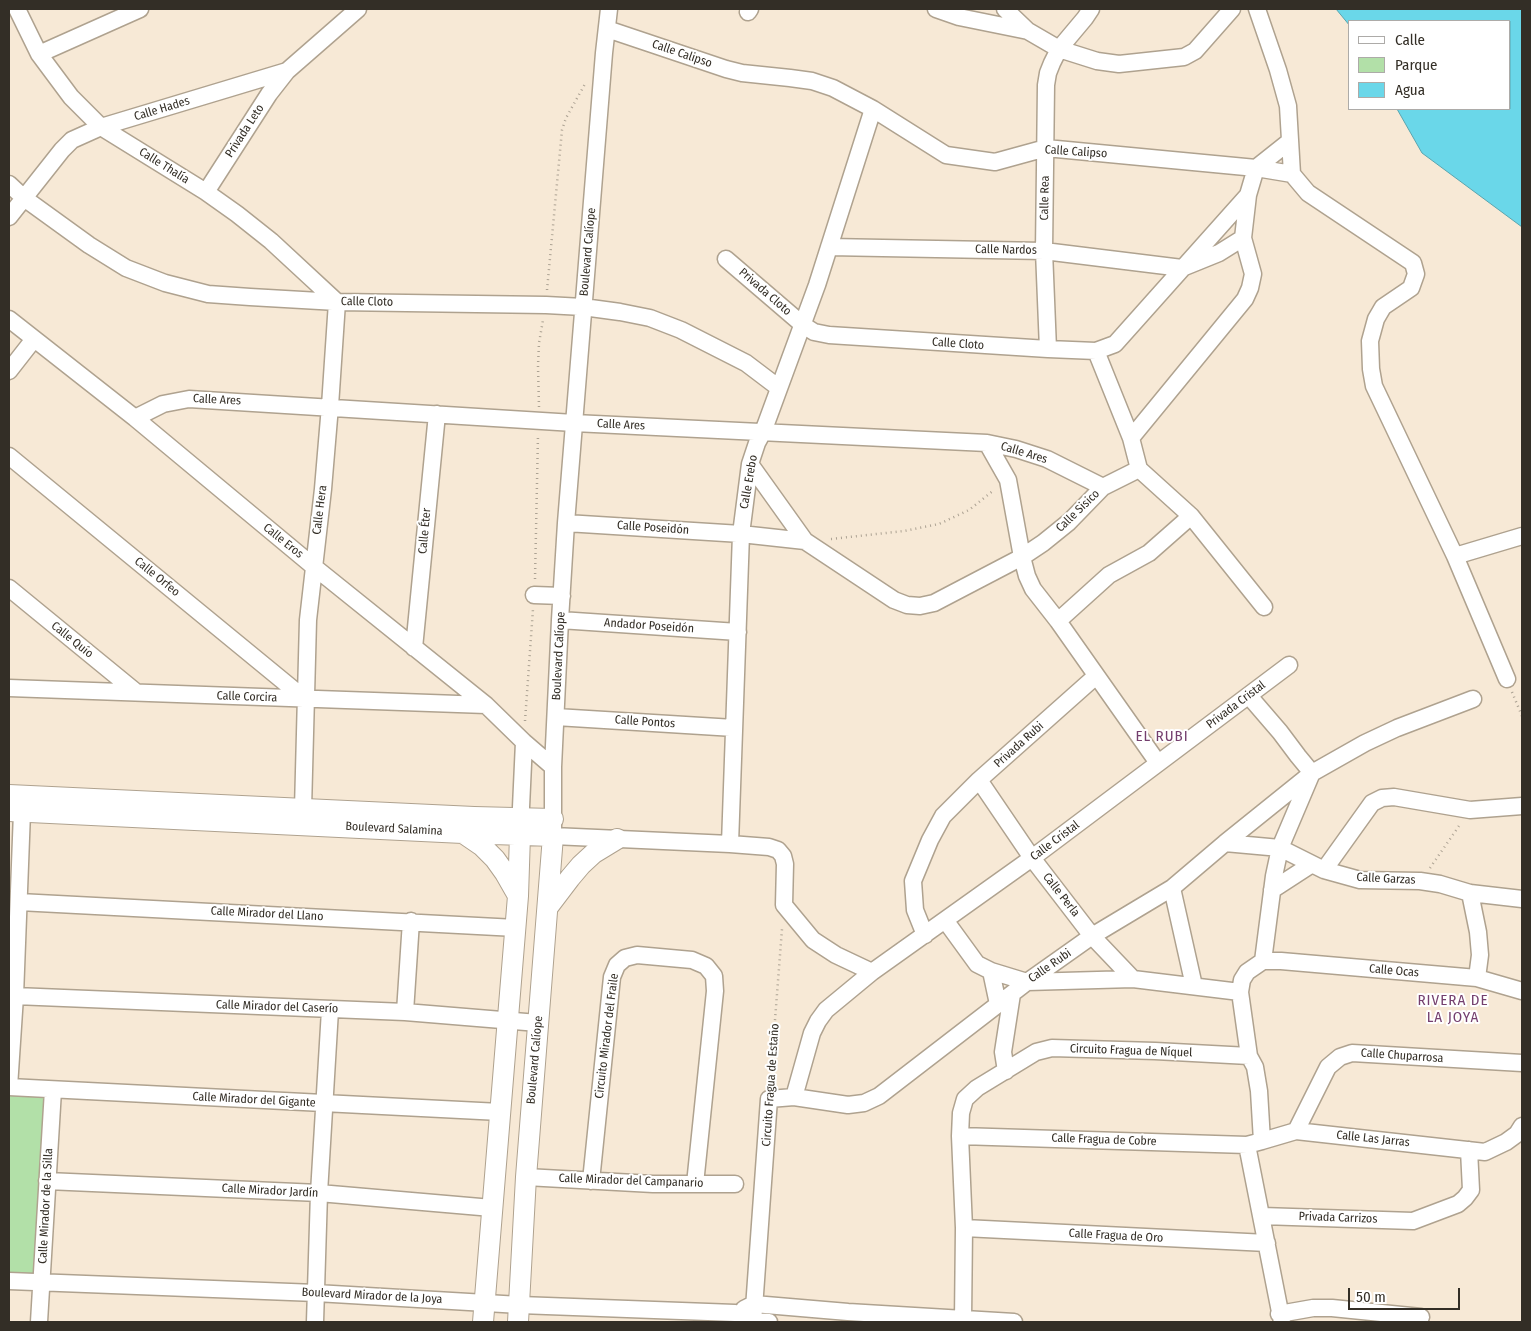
<!DOCTYPE html>
<meta charset="utf-8">
<style>
body{margin:0}
#map{position:relative;width:1531px;height:1331px;overflow:hidden;background:#f7e9d6;font-family:"Fira Sans Condensed",sans-serif}
canvas{display:block}
.frame{position:absolute;inset:0;border:10px solid #332e26;pointer-events:none}
.legend{position:absolute;left:1348px;top:20px;width:162px;height:90px;box-sizing:border-box;background:#fff;border:1px solid #adaba8;margin:0;padding:6px 9px;list-style:none;font-size:15px;color:#332e26}
.legend li{display:flex;align-items:center;gap:10px;height:25px}
.legend b{width:25px;border:1px solid #adaba8}
.scale{position:absolute;left:1348px;top:1288px;width:112px;height:22px;box-sizing:border-box;border:2px solid #332e26;border-top:0;padding-left:6px;font-size:15px;line-height:18px;white-space:nowrap;color:#332e26;-webkit-text-stroke:4px #fff;paint-order:stroke}
</style>
<div id="map">
<canvas width="1531" height="1331"></canvas>
<div class="frame"></div>
<ul class="legend">
<li><b style="height:6px;background:#fff"></b>Calle</li>
<li><b style="height:14px;background:#b2e0a8"></b>Parque</li>
<li><b style="height:14px;background:#6ad7e9"></b>Agua</li>
</ul>
<div class="scale">50 m</div>
</div>
<script>
const c = document.querySelector('canvas').getContext('2d');
c.lineJoin = 'round';
function paint(path, color) { c.fillStyle = color; c.fill(path, 'evenodd'); }
const shape = rows => new Path2D(rows.map(r => 'M' + r).join(''));
function stroke(path, color, width, dash) { c.strokeStyle = color; c.lineWidth = width; c.lineCap = dash ? 'butt' : 'round'; c.setLineDash(dash || []); c.stroke(path); }
function label(font, color, halo, rows, align = 'center') {
  c.font = font + ' "Fira Sans Condensed",sans-serif'; c.lineWidth = 4; c.setLineDash([]); c.textBaseline = 'middle'; c.strokeStyle = halo; c.fillStyle = color; for (const [text, x, y, turn = 0] of rows) {
    c.save(); c.translate(x, y); c.rotate((+turn || 0) * Math.PI / 180); c.textAlign = isNaN(turn) ? turn : align; if (halo) c.strokeText(text, 0, 0); c.fillText(text, 0, 0); c.restore();
  }
}
paint(shape([
 [9,1085,49,1087,40,1282,9,1282]
]), '#b2e0a8');
const water = shape([
 [1336,9,1522,9,1522,227,1422,153,1397,109,1510,109,1510,21,1350,21,1350,26,1336,9]
]);
paint(water, '#6ad7e9');
stroke(water, '#5aa4ae', 1);
const minor = shape([
 [17,9,39,54,71,97,101,127,206,192,237,214,271,241,337,302,330,406,323,489,308,620,303,809],
 [609,9,604,53,566,523,560,620,553,767,553,836,730,844,769,847,778,850,783,856,785,864,784,905,813,940,836,955,872,972],
 [936,9,959,17,1028,31,1059,49,1097,61,1119,64,1184,57,1195,51,1232,9],
 [1005,9,1028,31],
 [1257,9,1278,70,1288,106,1292,174],
 [748,12,750,9],
 [607,29,726,69,742,73,790,78,812,81,833,88,873,109,946,155,995,162,1046,148,1256,168,1292,174,1308,193,1413,263,1416,274,1411,288,1383,307,1376,319,1370,341,1371,369,1374,386,1455,556,1507,679],
 [39,54,140,9],
 [9,184,24,198,89,245,126,268,165,283,208,294,250,297,337,302,546,305,583,307,620,312,650,318,681,330,746,363,779,388],
 [206,192,269,94,287,71],
 [9,217,62,150,72,140,101,127,287,71,358,9],
 [829,247,1044,251,1182,268,1219,253,1243,238,1248,195],
 [726,259,803,325,814,332,829,335,1048,349,1096,351,1115,344,1248,195,1256,168,1290,141],
 [9,319,135,418,313,566,486,705,524,742,553,767],
 [1048,349,1044,251,1046,85,1048,73,1052,63,1059,49,1085,18,1091,9],
 [1096,351,1131,438],
 [9,371,34,339],
 [135,418,163,404,189,399,574,423,987,443,1016,449,1047,459,1103,487],
 [987,443,1008,480,1022,557,1027,576,1033,589,1058,621,1158,763],
 [9,456,305,699],
 [750,464,805,541,894,600,907,605,920,606,934,603,1022,557,1043,543,1069,522,1103,487,1139,469,1131,438,1245,299,1250,288,1253,274,1243,238],
 [1139,469,1191,516,1264,607],
 [566,523,741,534,805,541],
 [1455,556,1522,536],
 [9,588,136,692],
 [534,595,562,596],
 [560,620,738,632],
 [1058,621,1109,575,1149,553,1191,516],
 [414,648,437,414],
 [9,688,486,705],
 [1249,696,1280,732,1298,756,1312,773],
 [556,717,734,728],
 [979,780,1032,858,1092,936,1133,979],
 [520,829,524,742],
 [1225,843,1280,848,1324,870,1360,880,1420,881,1440,884,1470,893,1522,899],
 [730,844,741,534,750,464,757,443,763,432,817,285,873,109],
 [1324,870,1372,803,1382,798,1394,797,1470,810,1522,806],
 [1172,888,1194,986],
 [1272,890,1312,864],
 [1470,893,1478,932,1480,955,1477,978],
 [19,902,516,928],
 [945,920,977,964,991,971,1027,982,1133,979,1240,992],
 [925,935,915,910,913,881,930,840,943,816,979,780,1096,676],
 [1263,961,1281,961,1477,978,1522,991],
 [991,971,998,1004],
 [15,996,405,1012,538,1023],
 [405,1012,411,921],
 [1006,1071,1003,1052,1012,994],
 [9,1087,500,1112],
 [9,1087,15,996,22,812],
 [794,1097,812,1033,818,1021,826,1010,872,972,1032,858,1289,665],
 [1296,1131,1328,1067,1340,1057,1352,1053,1522,1063],
 [960,1136,1247,1145],
 [1262,1141,1296,1131,1485,1152,1506,1142,1517,1134,1522,1126],
 [526,1177,653,1184,735,1184],
 [47,1181,319,1193,492,1208],
 [591,1181,612,977,617,965,625,958,637,955,692,960,706,966,714,976,715,991,695,1184],
 [1262,1216,1413,1221,1458,1204,1465,1198,1471,1190,1469,1150],
 [964,1228,1267,1243],
 [9,1281,316,1293,520,1305,735,1313,753,1321,769,1322],
 [744,1309,754,1304,848,1312,1014,1322],
 [1279,1314,1313,1308,1332,1308,1421,1317],
 [963,1320,964,1228,960,1136,961,1113,965,1099,977,1088,1036,1052,1052,1048,1155,1051,1249,1056],
 [39,1322,53,1090],
 [315,1322,319,1193,330,1010],
 [753,1322,769,1099,794,1097,848,1105,864,1103,879,1096,1027,982,1092,936,1172,888,1225,843,1312,773,1365,743,1397,728,1473,699],
 [1282,1322,1247,1145,1262,1141,1259,1091,1255,1067,1249,1056,1240,992,1242,980,1247,972,1263,961,1274,876,1280,848,1311,775]
]);
const tertiary = shape([
 [9,795,474,817,553,819],
 [9,811,463,833,553,836,526,1177,518,1322],
 [463,833,482,846,495,859,505,873,517,894],
 [548,907,570,878,581,865,594,853,617,839],
 [483,1322,518,896,520,835]
]);
stroke(minor, '#afa28f', 19);
stroke(tertiary, '#afa28f', 22);
stroke(shape([
 [547,290,562,130,566,118,585,84],
 [539,407,538,366,539,343,543,320],
 [831,539,904,531,939,524,969,510,994,490],
 [535,579,538,435],
 [1512,692,1522,716],
 [525,721,533,609],
 [1430,868,1461,823],
 [770,1085,782,929]
]), '#aca293', 2.5, [1, 4]);
stroke(minor, '#fff', 16);
stroke(tertiary, '#fff', 20);
label('12px', '#332e26', '#fff', [
 ["Calle Calipso",682,54,19],
 ["Calle Hades",162,109,-17],
 ["Privada Leto",245,131,-57],
 ["Calle Calipso",1076,152,4],
 ["Calle Thalía",164,166,32],
 ["Calle Rea",1045,198,-89],
 ["Calle Nardos",1006,250,1],
 ["Boulevard Calíope",588,252,-85],
 ["Privada Cloto",765,292,41],
 ["Calle Cloto",367,302,1],
 ["Calle Cloto",958,344,4],
 ["Calle Ares",217,400,3],
 ["Calle Ares",621,425,3],
 ["Calle Ares",1024,453,17],
 ["Calle Erebo",749,482,-80],
 ["Calle Hera",320,510,-83],
 ["Calle Sisico",1078,511,-44],
 ["Calle Poseidón",653,528,4],
 ["Calle Éter",425,531,-85],
 ["Calle Eros",283,541,39],
 ["Calle Orfeo",157,577,39],
 ["Andador Poseidón",649,626,4],
 ["Calle Quío",72,640,39],
 ["Boulevard Calíope",559,656,-87],
 ["Calle Corcira",247,697,2],
 ["Privada Cristal",1236,705,-37],
 ["Calle Pontos",645,722,4],
 ["Privada Rubi",1019,745,-42],
 ["Boulevard Salamina",394,829,3],
 ["Calle Cristal",1055,841,-37],
 ["Calle Garzas",1386,879,3],
 ["Calle Perla",1061,895,52],
 ["Calle Mirador del Llano",267,914,3],
 ["Calle Rubi",1050,966,-35],
 ["Calle Ocas",1394,971,5],
 ["Calle Mirador del Caserío",277,1007,2],
 ["Circuito Mirador del Fraile",607,1036,-83],
 ["Circuito Fragua de Níquel",1131,1051,2],
 ["Calle Chuparrosa",1402,1056,4],
 ["Boulevard Calíope",535,1060,-85],
 ["Circuito Fragua de Estaño",771,1085,-86],
 ["Calle Mirador del Gigante",254,1100,3],
 ["Calle Las Jarras",1373,1139,6],
 ["Calle Fragua de Cobre",1104,1140,2],
 ["Calle Mirador del Campanario",631,1181,2],
 ["Calle Mirador Jardín",270,1191,3],
 ["Calle Mirador de la Silla",46,1206,-87],
 ["Privada Carrizos",1338,1218,2],
 ["Calle Fragua de Oro",1116,1236,3],
 ["Boulevard Mirador de la Joya",372,1296,3]
]);
c.letterSpacing = '1px';
label('15px', '#743f6e', '#fff', [
 ["EL RUBI",1162,737],
 ["RIVERA DE",1453,1001],
 ["LA JOYA",1453,1018]
]);
c.letterSpacing = '0px';
</script>
